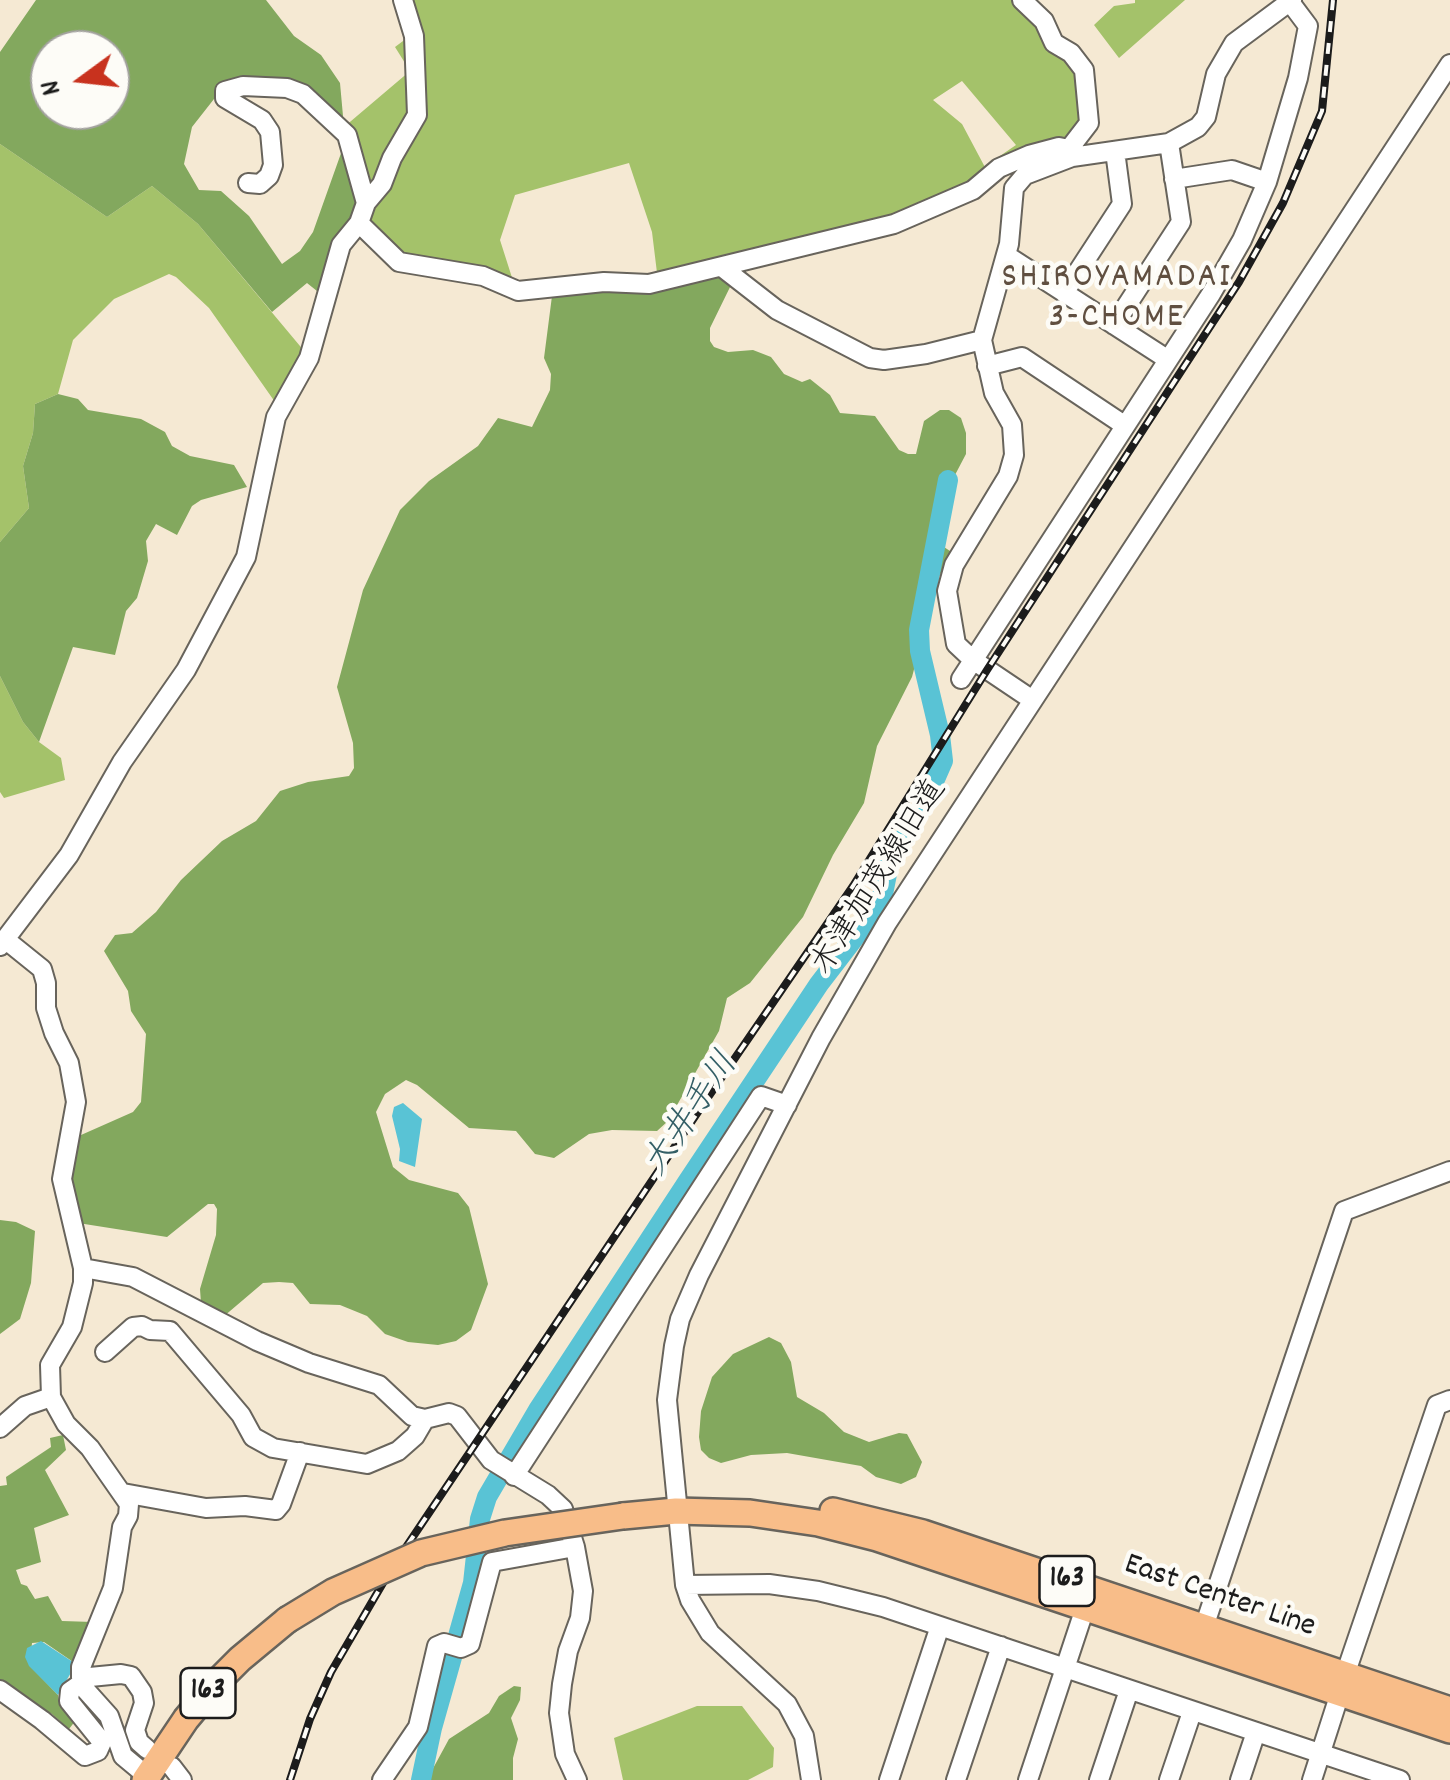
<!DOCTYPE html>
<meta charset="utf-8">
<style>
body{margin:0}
#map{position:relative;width:1450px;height:1780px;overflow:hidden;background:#f5e9d3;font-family:Dekko,sans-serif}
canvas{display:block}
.north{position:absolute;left:30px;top:30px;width:100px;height:100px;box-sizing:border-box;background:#fdfcf7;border:2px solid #a3a29f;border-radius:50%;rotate:255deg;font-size:28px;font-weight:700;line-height:40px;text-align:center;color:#1c1c1c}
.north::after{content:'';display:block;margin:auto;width:35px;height:45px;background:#c8321e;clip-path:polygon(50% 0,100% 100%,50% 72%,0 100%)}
</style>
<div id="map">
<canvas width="1450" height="1780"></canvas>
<div class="north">N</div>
</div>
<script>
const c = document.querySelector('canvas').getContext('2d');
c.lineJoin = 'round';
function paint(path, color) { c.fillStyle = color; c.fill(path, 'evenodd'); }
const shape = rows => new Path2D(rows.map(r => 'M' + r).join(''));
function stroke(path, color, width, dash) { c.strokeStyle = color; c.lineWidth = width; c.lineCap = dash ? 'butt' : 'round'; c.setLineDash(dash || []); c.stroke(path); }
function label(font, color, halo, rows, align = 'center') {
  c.font = font + ' Dekko,"Klee One",sans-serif'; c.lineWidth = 9; c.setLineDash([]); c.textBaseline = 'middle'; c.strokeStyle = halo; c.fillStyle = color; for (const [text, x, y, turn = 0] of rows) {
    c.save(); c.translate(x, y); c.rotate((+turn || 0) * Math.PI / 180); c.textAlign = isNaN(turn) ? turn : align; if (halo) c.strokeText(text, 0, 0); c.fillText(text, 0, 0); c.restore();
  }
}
paint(shape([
 [406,0,1019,0,1077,63,1087,119,1070,141,999,162,997,158,1016,145,962,81,933,100,962,124,987,171,982,177,904,216,658,281,652,232,629,163,515,195,500,240,515,287,410,263,365,220,417,125],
 [1135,0,1185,0,1119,58,1094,25,1114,6,1135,3],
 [411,35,415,113,369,196,344,127,410,71,395,47],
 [0,144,107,217,152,186,198,224,305,352,275,402,209,308,176,277,169,274,114,299,73,340,58,394,35,404,33,433,23,466,29,508,0,542],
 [0,676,23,722,39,742,61,758,65,780,4,798,0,792],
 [697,1706,742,1706,774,1748,773,1767,748,1780,623,1780,614,1738]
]), '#a4c26a');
paint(shape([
 [36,0,266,0,294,36,321,55,340,83,344,127,287,83,223,81,214,99,192,127,184,164,199,190,221,191,249,216,282,264,300,251,313,232,345,142,359,204,337,241,322,295,307,283,272,312,198,224,152,186,107,217,0,144,0,52],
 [50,50,110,50,110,110,50,110],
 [718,274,732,283,710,328,710,341,714,347,728,352,753,350,771,357,784,374,802,382,810,379,830,395,840,413,875,416,899,450,908,454,916,454,924,421,940,410,949,410,961,418,966,433,966,454,935,513,937,531,944,547,953,553,938,578,912,677,877,746,864,803,833,855,803,917,750,983,727,998,719,1031,668,1121,657,1131,612,1130,589,1134,554,1158,535,1154,516,1131,469,1128,417,1085,406,1080,385,1094,376,1112,393,1167,409,1180,458,1193,469,1207,488,1284,471,1330,456,1341,438,1345,408,1342,385,1334,367,1316,340,1305,310,1304,293,1283,279,1282,263,1283,223,1317,201,1303,200,1289,216,1235,217,1209,214,1204,208,1204,167,1237,78,1223,69,1176,72,1139,133,1112,141,1102,146,1034,131,1011,128,991,104,951,115,935,132,933,156,912,181,880,222,841,256,821,280,791,308,782,349,776,354,768,353,743,337,687,363,590,400,510,429,481,478,446,498,418,532,427,550,390,551,374,544,358,552,296],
 [58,394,78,399,88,410,141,419,165,432,172,446,190,456,234,465,247,487,201,500,192,506,177,535,156,524,146,541,148,561,137,598,126,611,115,655,73,647,39,742,23,722,0,676,0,542,29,508,23,466,33,433,35,404],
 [0,1220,16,1222,35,1231,31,1283,20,1319,0,1334],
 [769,1337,781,1343,791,1362,797,1397,824,1413,844,1432,869,1442,899,1433,907,1434,922,1462,916,1477,901,1484,876,1477,861,1466,787,1453,751,1455,721,1463,709,1458,701,1450,699,1437,701,1411,712,1377,733,1354],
 [63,1435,66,1450,45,1470,69,1515,34,1528,41,1562,16,1570,21,1584,27,1586,35,1599,48,1596,62,1621,93,1622,76,1664,44,1642,32,1643,30,1666,58,1695,60,1706,76,1720,69,1729,52,1714,0,1685,0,1486,7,1485,6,1477,51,1447,50,1438],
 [514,1686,521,1687,520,1700,511,1718,518,1739,513,1758,513,1780,430,1780,430,1774,449,1739,489,1713,499,1696]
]), '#83a85e');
paint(shape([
 [403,1103,422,1119,415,1167,399,1161,400,1149,392,1116,394,1107],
 [41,1641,76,1664,58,1695,29,1666,25,1657,27,1648]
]), '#59c3d5');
stroke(shape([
 [421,1780,432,1728,473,1583,480,1519,487,1497,538,1410,688,1181,819,984,862,928,883,894,889,864,925,802,943,761,940,735,920,651,919,630,948,480]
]), '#59c3d5', 20);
const minor = shape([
 [1022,0,1044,21,1054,43,1071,53,1084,70,1089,123,1069,149],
 [1174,179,1232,170,1267,182],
 [248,183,260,184,269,176,273,165,270,132,262,120,225,98,225,91,243,86,287,88,303,94,347,135,366,203],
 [359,223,399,262,483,276,518,291,604,282,649,284,894,224,973,190,999,168,1029,155,1059,147,1069,149,1072,157],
 [1006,255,1167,359],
 [723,268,777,310,870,358,884,360,926,354,982,340],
 [1064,293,1122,204,1115,151],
 [1114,325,1181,222,1169,143],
 [987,366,1022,357,1124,425],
 [961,679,1211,294,1242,240,1267,182,1298,78,1308,26,1290,2],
 [1031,699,973,660,956,644,947,591,954,565,1008,476,1014,455,1012,425,994,393,982,340,1009,244,1014,188,1025,175,1072,157,1169,143,1198,127,1206,117,1216,74,1234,43,1292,0],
 [6,940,42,969,46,983,46,1008,54,1033,69,1063,76,1102,62,1179,83,1268,83,1283,72,1327,50,1365,51,1397,66,1424,90,1448,129,1504,128,1516,122,1527,113,1588,81,1667,81,1677,83,1687,109,1716,123,1756,147,1776],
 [0,946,69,855,122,762,186,670,246,557,276,417,309,358,341,245,359,223,366,203,382,184,392,158,417,115,414,36,403,0],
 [83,1268,133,1277,257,1341,309,1363,379,1385,412,1416,425,1419,449,1413,457,1416,491,1460,548,1495,563,1509,575,1547,583,1591,580,1618,568,1651,562,1684,559,1713,565,1754,577,1780],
 [105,1352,133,1327,142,1326,150,1330,170,1331,241,1415,253,1437,273,1448,367,1464,398,1451,415,1436,425,1419],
 [0,1428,25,1406,51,1397],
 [514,1476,761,1096,787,1105],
 [123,1493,206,1508,245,1506,276,1510,281,1504,300,1452],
 [685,1585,769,1584,818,1591,883,1607,1400,1780],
 [1204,1627,1344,1211,1450,1171],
 [1345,1675,1437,1405,1450,1400],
 [0,1690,42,1720,85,1756,98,1751,102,1742,69,1701,70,1691,90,1677,121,1674,131,1676,142,1692,144,1703,135,1730,139,1742,147,1749],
 [172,1767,182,1780],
 [382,1780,418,1727,437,1646,444,1643,461,1648,470,1644,492,1562,575,1547],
 [811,1780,804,1736,787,1704,710,1633,690,1600,685,1585,667,1400,674,1346,680,1319,699,1275,821,1038,887,923,1450,64],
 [889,1780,940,1626],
 [956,1780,1001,1646],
 [1028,1780,1085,1608],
 [1099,1780,1129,1690],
 [1169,1780,1192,1712],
 [1240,1780,1256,1732],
 [1312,1780,1340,1693]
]);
const highway = shape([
 [833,1511,923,1533,1450,1710],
 [623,1516,676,1511,750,1513,818,1523,877,1538,1450,1730],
 [145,1780,186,1719,217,1682,240,1659,287,1620]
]);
stroke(minor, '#68645c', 22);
stroke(highway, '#68645c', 30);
stroke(minor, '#fff', 18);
stroke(highway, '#f8bd89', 25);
const rail = shape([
 [290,1780,310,1719,331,1672,390,1571,700,1109,853,886,987,670,1239,282,1283,203,1322,111,1333,0]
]);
stroke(rail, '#1c1c1c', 8);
stroke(rail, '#fdfcf7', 4, [11]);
const highwayBridge = shape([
 [287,1620,333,1592,421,1553,505,1533,623,1516]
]);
stroke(highwayBridge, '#68645c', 30, []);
stroke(highwayBridge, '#f8bd89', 25);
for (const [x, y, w] of [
 [1067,1581,55],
 [208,1693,55]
]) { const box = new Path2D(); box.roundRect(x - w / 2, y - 25, w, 50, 8); c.fillStyle = '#fdfcf7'; c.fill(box); stroke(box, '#1c1c1c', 2.5); }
label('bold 30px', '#1c1c1c', null, [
 ["163",1067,1581],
 ["163",208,1693]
]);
label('32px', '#1c1c1c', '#fdfcf7', [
 ["木津加茂線旧道",882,879,-58],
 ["East Center Line",1219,1598,19]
]);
c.letterSpacing = '2.5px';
label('35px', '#604f40', '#fdfcf7', [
 ["SHIROYAMADAI",1117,280],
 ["3-CHOME",1117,320]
]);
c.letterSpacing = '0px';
label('italic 35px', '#345f66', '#fdfcf7', [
 ["大井手川",694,1116,-56]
]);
</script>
